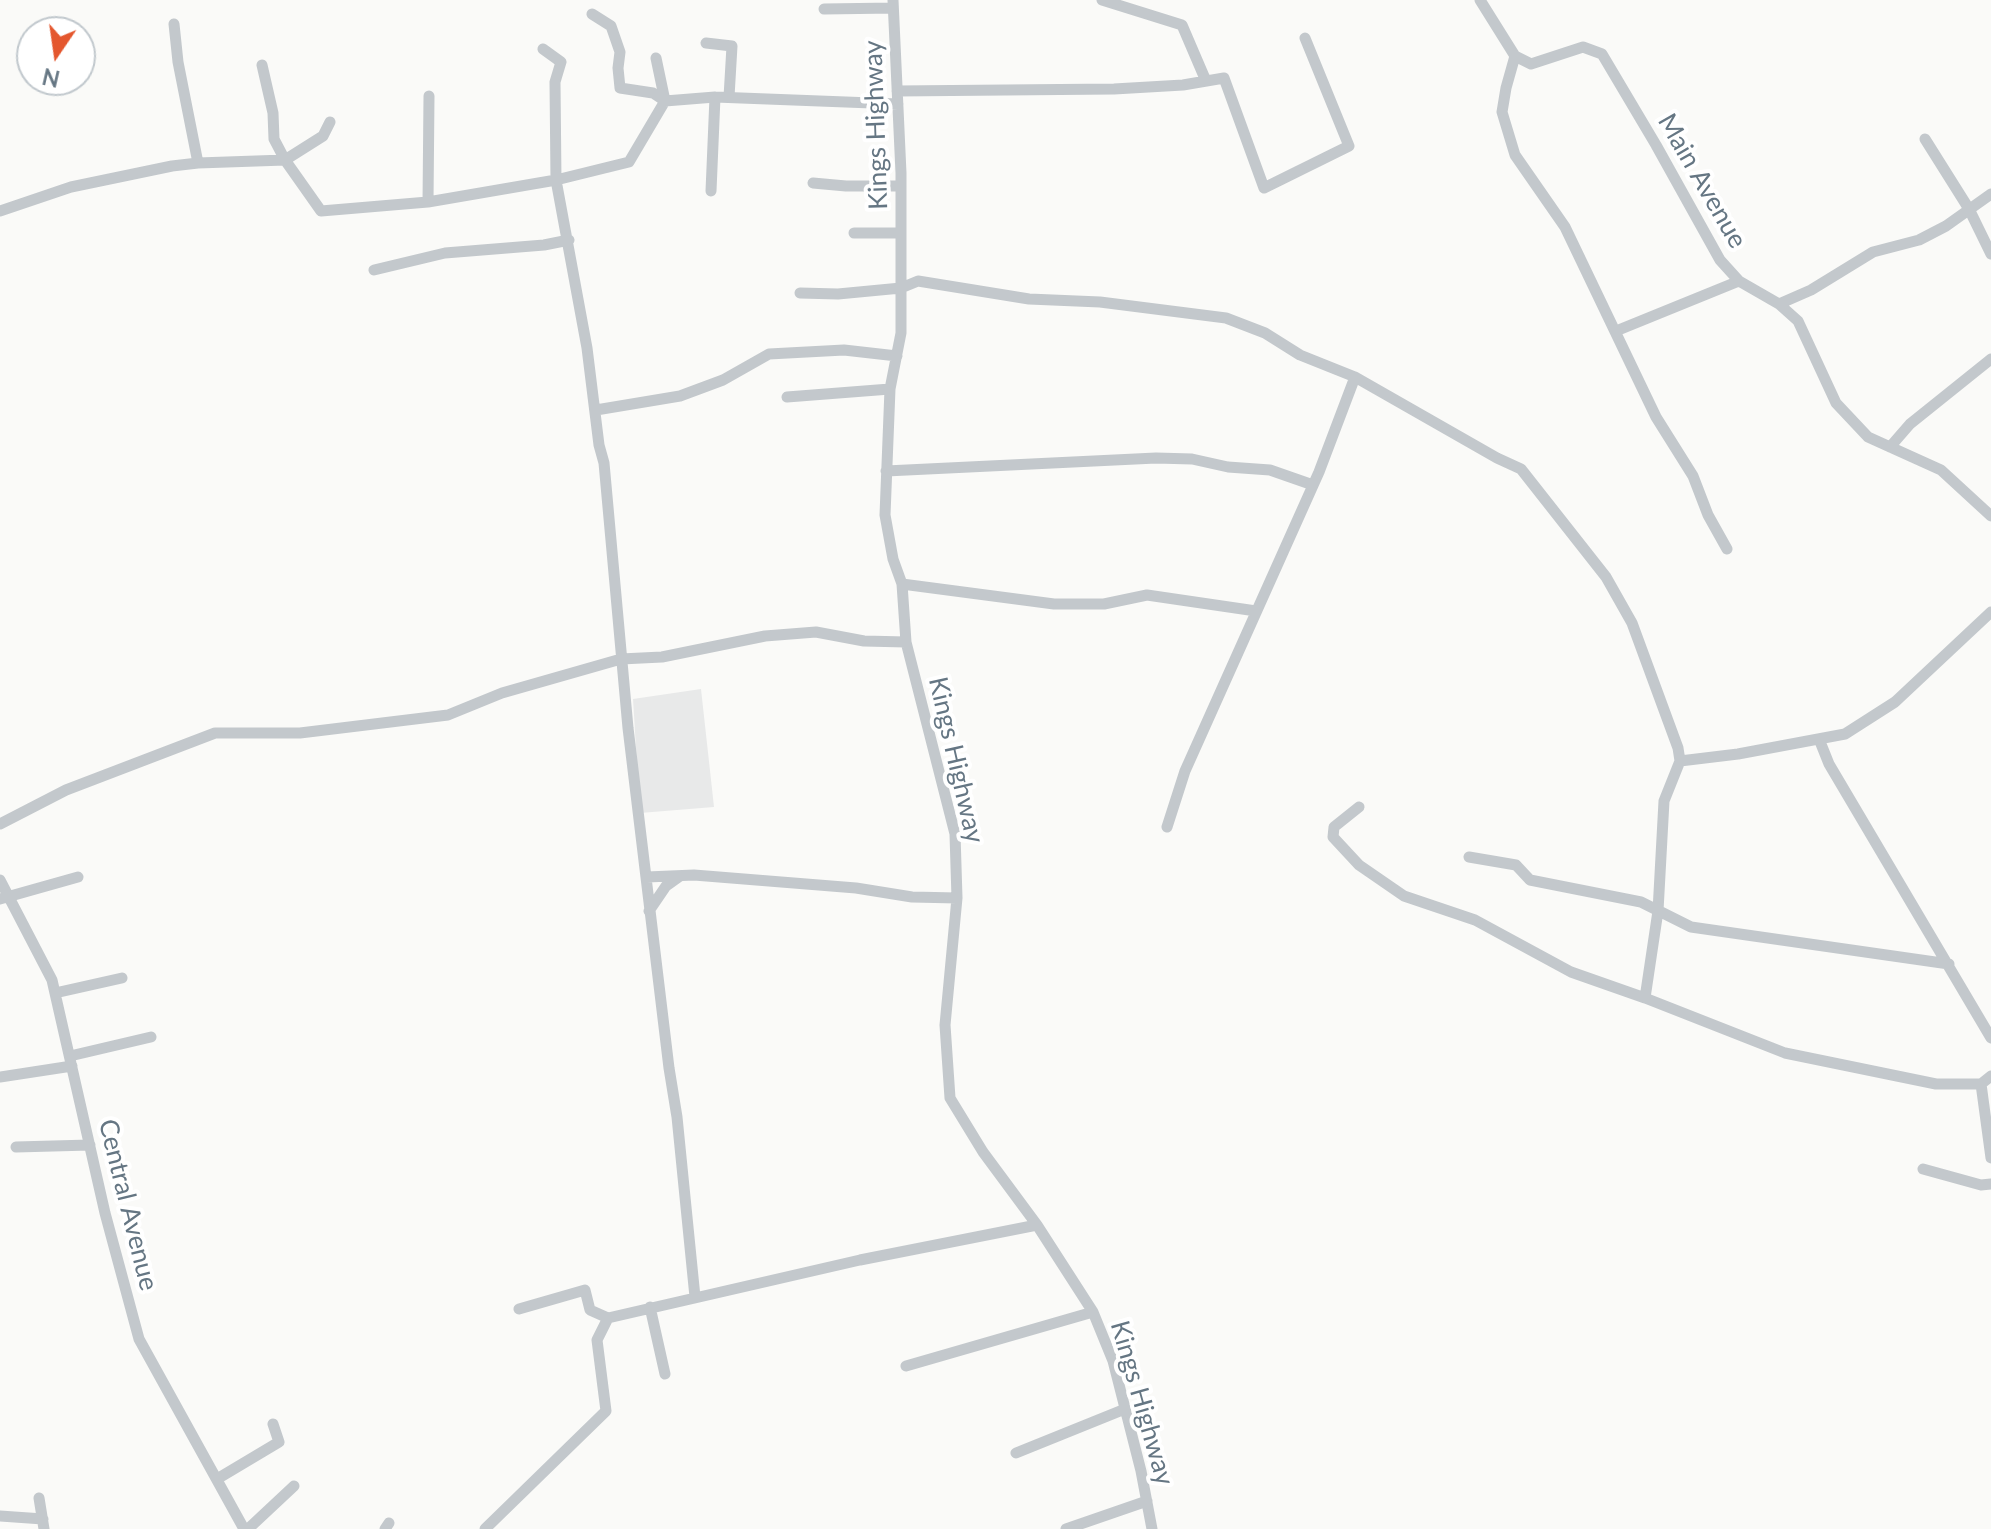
<!DOCTYPE html>
<style>
body{margin:0}
#map{position:relative;width:1991px;height:1529px;overflow:hidden;background:#fafaf8;font-family:Lato,sans-serif}
canvas{display:block}
.north{position:absolute;left:16px;top:16px;width:80px;height:80px;box-sizing:border-box;background:#fff;border:2px solid #c1c8cd;border-radius:50%;rotate:193deg;font-size:22px;font-weight:700;line-height:32px;text-align:center;color:#657683}
.north::after{content:'';display:block;margin:auto;width:28px;height:36px;background:#e4572e;clip-path:polygon(50% 0,100% 100%,50% 72%,0 100%)}
</style>
<div id="map">
<canvas width="1991" height="1529"></canvas>
<div class="north">N</div>
</div>
<script>
const c = document.querySelector('canvas').getContext('2d');
c.lineJoin = 'round';
function paint(path, color) { c.fillStyle = color; c.fill(path, 'evenodd'); }
const shape = rows => new Path2D(rows.map(r => 'M' + r).join(''));
function stroke(path, color, width, dash) { c.strokeStyle = color; c.lineWidth = width; c.lineCap = dash ? 'butt' : 'round'; c.setLineDash(dash || []); c.stroke(path); }
function label(font, color, halo, rows, align = 'center') {
  c.font = font + ' Lato,sans-serif'; c.lineWidth = 8; c.setLineDash([]); c.textBaseline = 'middle'; c.strokeStyle = halo; c.fillStyle = color; for (const [text, x, y, turn = 0] of rows) {
    c.save(); c.translate(x, y); c.rotate((+turn || 0) * Math.PI / 180); c.textAlign = isNaN(turn) ? turn : align; if (halo) c.strokeText(text, 0, 0); c.fillText(text, 0, 0); c.restore();
  }
}
paint(shape([
 [701,689,714,807,640,813,633,699]
]), '#e8e9e9');
stroke(shape([
 [893,0,901,173,901,333,890,389,885,515,893,559,902,584,906,642,955,834,957,898,945,1025,950,1098,983,1152,1037,1225,1093,1312,1113,1361,1141,1471,1152,1529],
 [1102,0,1182,25,1206,81],
 [1480,0,1515,56,1531,64,1583,47,1602,54,1656,145,1720,260,1739,281,1779,304,1798,321,1836,403,1868,437,1941,470,1991,516],
 [824,9,893,8],
 [592,14,611,26,620,52,618,68,620,88,653,93,665,101],
 [174,24,178,62,198,163],
 [706,43,732,46,729,97],
 [543,49,561,62,555,82,556,180,587,348,599,445,604,463,628,728,669,1068,677,1117,695,1297],
 [1515,56,1506,88,1502,112,1515,155,1565,227,1656,417,1693,476,1708,515,1727,549],
 [656,58,665,101],
 [262,65,273,113,274,139,285,160,323,136,330,122],
 [897,91,1114,89,1183,85,1224,78,1264,188,1349,146,1305,38],
 [1925,139,1969,209,1991,254],
 [813,183,846,186,901,186],
 [711,191,715,97],
 [428,202,429,96],
 [0,211,71,187,172,166,198,163,285,160,321,211,428,202,556,180,629,162,665,101,715,97,898,104],
 [854,233,901,233],
 [374,270,445,253,544,245,569,240],
 [800,293,838,294,901,288,918,281,1029,299,1100,302,1226,318,1265,333,1300,355,1355,377,1497,458,1521,469,1606,577,1632,623,1678,748,1680,761,1738,754,1845,734,1895,702,1991,612],
 [1779,304,1811,290,1873,252,1919,240,1946,226,1991,194],
 [1616,331,1739,281],
 [787,397,890,389],
 [596,410,680,396,723,380,769,354,844,350,897,356],
 [1890,447,1910,424,1991,359],
 [886,471,1156,458,1192,459,1228,467,1270,470,1313,485],
 [902,584,1054,604,1104,604,1147,595,1256,611],
 [1819,739,1829,764,1991,1038],
 [1359,807,1334,827,1333,837,1359,865,1404,896,1475,920,1571,972,1645,998,1785,1053,1936,1084,1981,1084,1991,1076],
 [0,824,66,790,215,733,300,733,448,715,502,693,621,659,662,657,765,636,816,632,864,641,906,642],
 [1167,827,1185,771,1319,472,1355,377],
 [1469,857,1516,865,1530,880,1641,902,1691,927,1949,964],
 [647,877,694,875,856,888,912,897,957,898],
 [0,880,52,980,105,1213,139,1339,244,1529],
 [0,899,78,877],
 [649,911,666,886,680,876],
 [55,993,122,978],
 [1645,998,1658,911,1664,801,1680,761],
 [70,1056,151,1037],
 [0,1077,72,1066],
 [1981,1084,1991,1158],
 [16,1147,90,1145],
 [1923,1169,1981,1185,1991,1184],
 [650,1307,665,1374],
 [519,1309,585,1290,590,1310,608,1318],
 [906,1366,1093,1312],
 [1016,1453,1125,1409],
 [217,1479,279,1442,273,1424],
 [39,1498,44,1529],
 [0,1516,43,1519],
 [248,1529,294,1486],
 [385,1529,389,1523],
 [485,1529,606,1411,597,1340,608,1318,860,1260,1037,1225],
 [1066,1529,1147,1501]
]), '#c3c8cc', 11);
label('26px', '#657683', '#fff', [
 ["Kings Highway",876,125,-92],
 ["Main Avenue",1702,181,60],
 ["Kings Highway",956,760,77],
 ["Central Avenue",128,1205,76],
 ["Kings Highway",1142,1403,74]
]);
</script>
